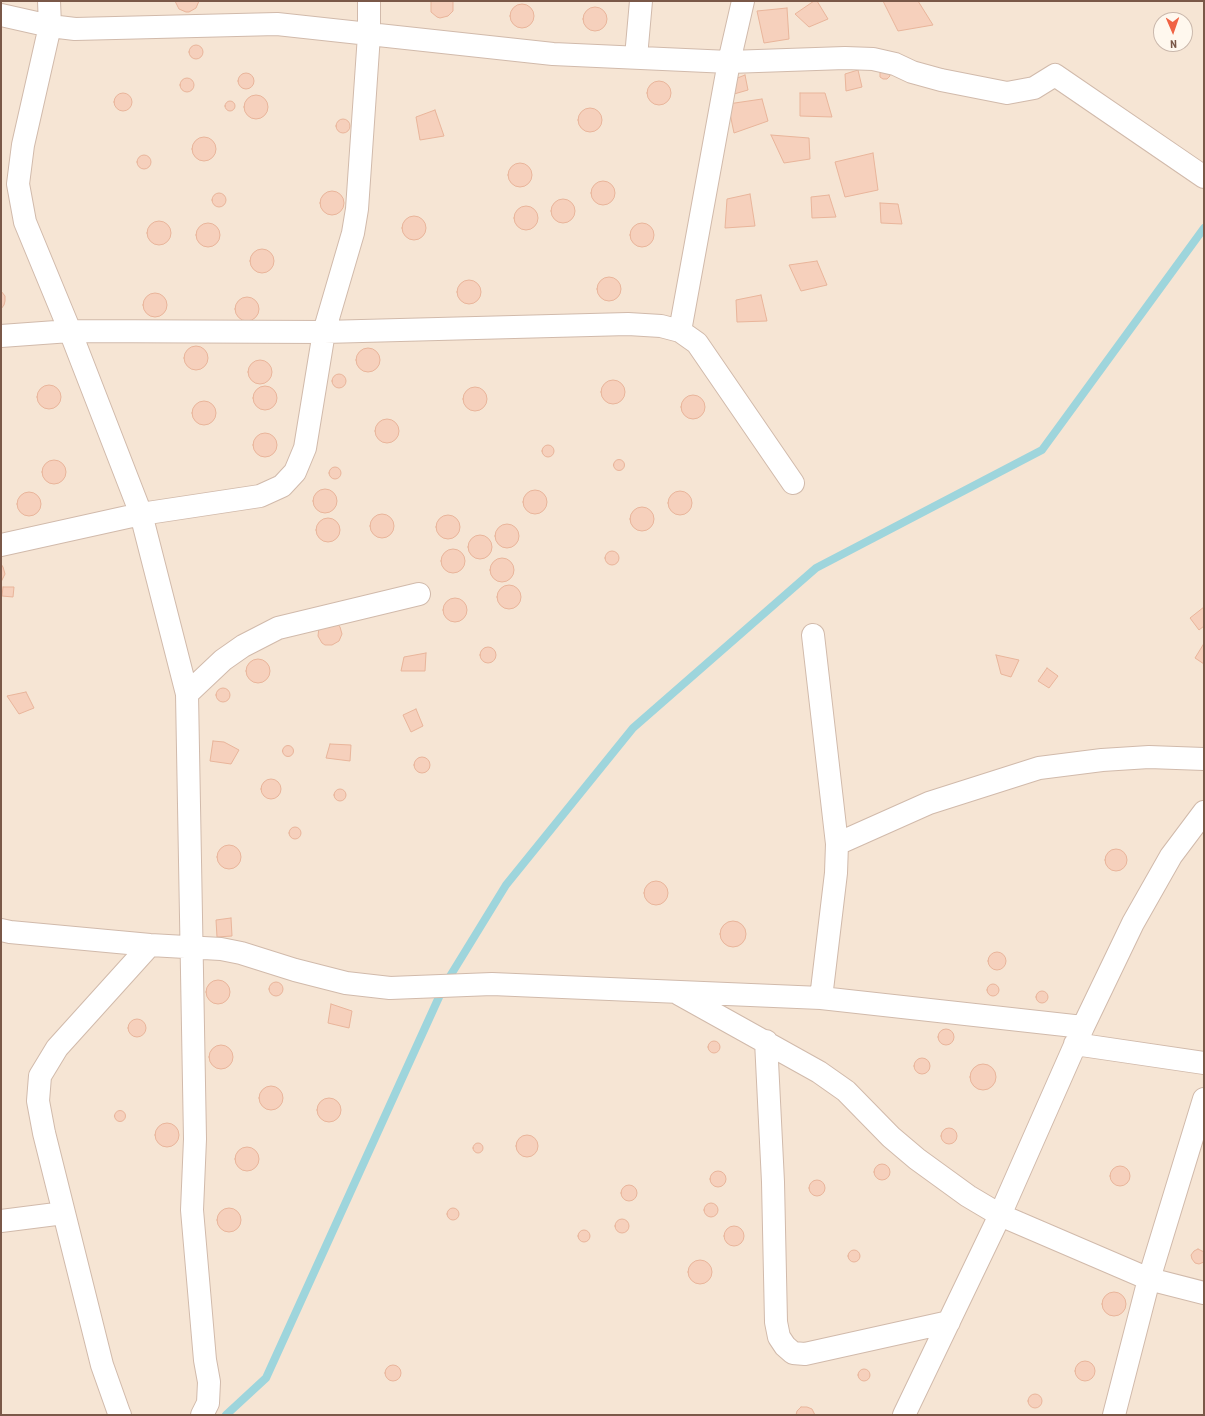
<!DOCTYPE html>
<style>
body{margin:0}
#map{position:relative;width:1205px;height:1416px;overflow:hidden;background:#fef4e6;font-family:"Roboto Condensed",sans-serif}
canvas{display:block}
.frame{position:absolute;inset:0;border:2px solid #7a5848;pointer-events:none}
.north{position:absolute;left:1153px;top:12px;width:40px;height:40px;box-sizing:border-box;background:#fff8ee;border:1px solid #cab8ac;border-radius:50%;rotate:178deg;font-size:11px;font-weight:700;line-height:16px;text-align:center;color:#7a5848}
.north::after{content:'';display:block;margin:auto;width:14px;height:18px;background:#f06243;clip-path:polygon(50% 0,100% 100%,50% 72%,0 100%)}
</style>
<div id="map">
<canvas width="1205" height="1416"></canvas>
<div class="frame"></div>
<div class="north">N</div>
</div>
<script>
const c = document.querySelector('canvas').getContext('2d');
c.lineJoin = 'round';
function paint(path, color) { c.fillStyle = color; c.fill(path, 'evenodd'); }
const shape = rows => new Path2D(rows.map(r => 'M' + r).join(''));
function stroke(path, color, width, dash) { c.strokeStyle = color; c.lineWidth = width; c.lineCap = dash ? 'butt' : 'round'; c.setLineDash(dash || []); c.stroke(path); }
paint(shape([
 [1,1,1204,1,1204,1415,1,1415],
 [1161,20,1185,20,1185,44,1161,44]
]), '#f6e5d4');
stroke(shape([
 [226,1415,266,1378,444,986,506,885,633,728,816,568,1042,450,1204,228]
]), '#9ed5dc', 8);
const building = shape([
 [175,1,199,1,196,8,189,12,186,12,179,9,175,1],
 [431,1,453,1,453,11,448,16,440,18,437,17,431,12,431,1],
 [814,1,817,1,828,19,809,27,795,14,814,1],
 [883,1,918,1,933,25,898,31,883,1],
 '510 16a12 12 0 1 1 24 0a12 12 0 1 1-24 0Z',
 '583 19a12 12 0 1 1 24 0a12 12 0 1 1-24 0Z',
 [787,8,789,39,764,43,757,11,787,8],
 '189 52a7 7 0 1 1 14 0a7 7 0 1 1-14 0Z',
 [858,70,862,87,846,91,845,74,858,70],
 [882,70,889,73,890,76,887,79,883,79,880,77,880,73,882,70],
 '238 81a8 8 0 1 1 16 0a8 8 0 1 1-16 0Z',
 [745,75,748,90,734,94,730,81,745,75],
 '180 85a7 7 0 1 1 14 0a7 7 0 1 1-14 0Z',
 '647 93a12 12 0 1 1 24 0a12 12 0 1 1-24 0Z',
 [800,93,825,93,832,117,800,116,800,93],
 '114 102a9 9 0 1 1 18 0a9 9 0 1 1-18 0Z',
 '244 107a12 12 0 1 1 24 0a12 12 0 1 1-24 0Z',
 [762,99,768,121,734,133,728,104,762,99],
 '225 106a5 5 0 1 1 10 0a5 5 0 1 1-10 0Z',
 '578 120a12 12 0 1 1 24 0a12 12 0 1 1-24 0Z',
 [435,110,444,136,420,140,416,117,435,110],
 '336 126a7 7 0 1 1 14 0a7 7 0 1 1-14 0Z',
 [771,135,809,138,810,159,784,163,771,135],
 '192 149a12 12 0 1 1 24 0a12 12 0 1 1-24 0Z',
 [873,153,878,190,845,197,835,162,873,153],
 '137 162a7 7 0 1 1 14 0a7 7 0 1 1-14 0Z',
 '508 175a12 12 0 1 1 24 0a12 12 0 1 1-24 0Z',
 '591 193a12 12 0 1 1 24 0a12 12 0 1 1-24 0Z',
 '320 203a12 12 0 1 1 24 0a12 12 0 1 1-24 0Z',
 '212 200a7 7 0 1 1 14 0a7 7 0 1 1-14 0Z',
 [750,194,755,226,725,228,727,199,750,194],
 [829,195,836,217,812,218,811,197,829,195],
 '551 211a12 12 0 1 1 24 0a12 12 0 1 1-24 0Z',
 [880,203,898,204,902,224,881,223,880,203],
 '514 218a12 12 0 1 1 24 0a12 12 0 1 1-24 0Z',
 '402 228a12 12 0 1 1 24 0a12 12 0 1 1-24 0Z',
 '147 233a12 12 0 1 1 24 0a12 12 0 1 1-24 0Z',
 '196 235a12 12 0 1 1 24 0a12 12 0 1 1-24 0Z',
 '630 235a12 12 0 1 1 24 0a12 12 0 1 1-24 0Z',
 '250 261a12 12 0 1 1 24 0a12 12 0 1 1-24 0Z',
 [817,261,827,285,801,291,789,265,817,261],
 '597 289a12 12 0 1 1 24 0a12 12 0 1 1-24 0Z',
 '457 292a12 12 0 1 1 24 0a12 12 0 1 1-24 0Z',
 [1,291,5,296,5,301,4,305,1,309,1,291],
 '143 305a12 12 0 1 1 24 0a12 12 0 1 1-24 0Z',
 [761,295,767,321,737,322,736,300,761,295],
 '235 309a12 12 0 1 1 24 0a12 12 0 1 1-24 0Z',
 '184 358a12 12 0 1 1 24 0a12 12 0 1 1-24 0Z',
 '356 360a12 12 0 1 1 24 0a12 12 0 1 1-24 0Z',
 '248 372a12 12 0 1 1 24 0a12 12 0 1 1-24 0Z',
 '332 381a7 7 0 1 1 14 0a7 7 0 1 1-14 0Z',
 '601 392a12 12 0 1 1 24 0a12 12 0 1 1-24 0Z',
 '37 397a12 12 0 1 1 24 0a12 12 0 1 1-24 0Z',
 '253 398a12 12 0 1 1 24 0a12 12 0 1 1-24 0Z',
 '463 399a12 12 0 1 1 24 0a12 12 0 1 1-24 0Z',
 '681 407a12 12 0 1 1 24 0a12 12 0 1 1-24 0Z',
 '192 413a12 12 0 1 1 24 0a12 12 0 1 1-24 0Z',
 '375 431a12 12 0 1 1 24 0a12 12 0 1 1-24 0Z',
 '253 445a12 12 0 1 1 24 0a12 12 0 1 1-24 0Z',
 '542 451a6 6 0 1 1 12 0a6 6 0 1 1-12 0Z',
 '613.5 465a5.5 5.5 0 1 1 11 0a5.5 5.5 0 1 1-11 0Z',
 '42 472a12 12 0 1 1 24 0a12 12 0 1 1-24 0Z',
 '329 473a6 6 0 1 1 12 0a6 6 0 1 1-12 0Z',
 '313 501a12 12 0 1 1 24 0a12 12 0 1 1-24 0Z',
 '523 502a12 12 0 1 1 24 0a12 12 0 1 1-24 0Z',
 '668 503a12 12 0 1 1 24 0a12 12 0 1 1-24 0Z',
 '17 504a12 12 0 1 1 24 0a12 12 0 1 1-24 0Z',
 '630 519a12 12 0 1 1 24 0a12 12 0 1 1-24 0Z',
 '370 526a12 12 0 1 1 24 0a12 12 0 1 1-24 0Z',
 '436 527a12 12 0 1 1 24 0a12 12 0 1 1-24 0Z',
 '316 530a12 12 0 1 1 24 0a12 12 0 1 1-24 0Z',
 '495 536a12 12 0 1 1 24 0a12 12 0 1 1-24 0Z',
 '468 547a12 12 0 1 1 24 0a12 12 0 1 1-24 0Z',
 '441 561a12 12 0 1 1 24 0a12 12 0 1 1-24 0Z',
 '605 558a7 7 0 1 1 14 0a7 7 0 1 1-14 0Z',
 '490 570a12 12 0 1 1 24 0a12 12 0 1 1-24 0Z',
 [1,564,3,567,5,574,1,582,1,564],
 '497 597a12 12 0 1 1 24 0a12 12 0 1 1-24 0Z',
 [3,587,14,587,13,597,2,596,3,587],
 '443 610a12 12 0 1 1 24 0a12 12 0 1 1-24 0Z',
 [1204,607,1204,626,1199,630,1190,618,1204,607],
 [337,623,340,627,342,634,339,641,332,645,325,645,322,643,318,636,319,627,337,623],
 [1203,645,1204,645,1204,664,1195,658,1203,645],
 '480 655a8 8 0 1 1 16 0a8 8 0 1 1-16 0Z',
 [426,653,425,671,401,671,404,657,426,653],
 [996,655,1019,660,1011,677,1001,674,996,655],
 '246 671a12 12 0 1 1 24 0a12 12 0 1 1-24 0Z',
 [1047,668,1058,676,1049,688,1038,681,1047,668],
 '216 695a7 7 0 1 1 14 0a7 7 0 1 1-14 0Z',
 [26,692,34,708,19,714,7,696,26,692],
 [416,709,423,726,411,732,403,715,416,709],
 [213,741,224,742,239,750,231,764,210,761,213,741],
 [330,744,351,745,350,761,326,758,330,744],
 '282.5 751a5.5 5.5 0 1 1 11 0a5.5 5.5 0 1 1-11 0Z',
 '414 765a8 8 0 1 1 16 0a8 8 0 1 1-16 0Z',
 '261 789a10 10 0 1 1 20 0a10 10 0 1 1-20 0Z',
 '334 795a6 6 0 1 1 12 0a6 6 0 1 1-12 0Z',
 '289 833a6 6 0 1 1 12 0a6 6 0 1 1-12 0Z',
 '217 857a12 12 0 1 1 24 0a12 12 0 1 1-24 0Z',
 '1105 860a11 11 0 1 1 22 0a11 11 0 1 1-22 0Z',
 '644 893a12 12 0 1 1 24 0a12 12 0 1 1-24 0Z',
 [231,918,232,936,217,937,216,920,231,918],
 '720 934a13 13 0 1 1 26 0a13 13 0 1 1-26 0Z',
 '988 961a9 9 0 1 1 18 0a9 9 0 1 1-18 0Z',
 '206 992a12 12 0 1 1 24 0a12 12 0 1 1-24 0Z',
 '269 989a7 7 0 1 1 14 0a7 7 0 1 1-14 0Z',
 '987 990a6 6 0 1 1 12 0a6 6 0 1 1-12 0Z',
 '1036 997a6 6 0 1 1 12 0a6 6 0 1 1-12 0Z',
 [331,1004,352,1011,349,1028,328,1023,331,1004],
 '128 1028a9 9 0 1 1 18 0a9 9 0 1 1-18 0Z',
 '938 1037a8 8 0 1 1 16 0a8 8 0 1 1-16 0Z',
 '708 1047a6 6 0 1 1 12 0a6 6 0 1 1-12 0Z',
 '209 1057a12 12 0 1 1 24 0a12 12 0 1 1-24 0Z',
 '914 1066a8 8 0 1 1 16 0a8 8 0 1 1-16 0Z',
 '970 1077a13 13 0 1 1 26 0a13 13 0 1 1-26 0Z',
 '259 1098a12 12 0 1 1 24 0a12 12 0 1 1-24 0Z',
 '317 1110a12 12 0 1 1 24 0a12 12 0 1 1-24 0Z',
 '114.5 1116a5.5 5.5 0 1 1 11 0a5.5 5.5 0 1 1-11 0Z',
 '155 1135a12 12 0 1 1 24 0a12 12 0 1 1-24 0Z',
 '941 1136a8 8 0 1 1 16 0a8 8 0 1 1-16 0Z',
 '516 1146a11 11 0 1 1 22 0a11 11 0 1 1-22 0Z',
 '473 1148a5 5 0 1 1 10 0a5 5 0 1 1-10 0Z',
 '235 1159a12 12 0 1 1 24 0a12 12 0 1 1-24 0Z',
 '874 1172a8 8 0 1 1 16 0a8 8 0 1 1-16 0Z',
 '1110 1176a10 10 0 1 1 20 0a10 10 0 1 1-20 0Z',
 '710 1179a8 8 0 1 1 16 0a8 8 0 1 1-16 0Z',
 '809 1188a8 8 0 1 1 16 0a8 8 0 1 1-16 0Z',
 '621 1193a8 8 0 1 1 16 0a8 8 0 1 1-16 0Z',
 '704 1210a7 7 0 1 1 14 0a7 7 0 1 1-14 0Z',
 '217 1220a12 12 0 1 1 24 0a12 12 0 1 1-24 0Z',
 '447 1214a6 6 0 1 1 12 0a6 6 0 1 1-12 0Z',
 '615 1226a7 7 0 1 1 14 0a7 7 0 1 1-14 0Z',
 '724 1236a10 10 0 1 1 20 0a10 10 0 1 1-20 0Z',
 '578 1236a6 6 0 1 1 12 0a6 6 0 1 1-12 0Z',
 [1198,1249,1204,1252,1204,1262,1199,1264,1195,1263,1192,1259,1191,1255,1194,1251,1198,1249],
 '848 1256a6 6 0 1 1 12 0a6 6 0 1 1-12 0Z',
 '688 1272a12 12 0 1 1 24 0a12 12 0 1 1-24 0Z',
 '1102 1304a12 12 0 1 1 24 0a12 12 0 1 1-24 0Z',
 '1075 1371a10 10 0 1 1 20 0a10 10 0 1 1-20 0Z',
 '385 1373a8 8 0 1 1 16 0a8 8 0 1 1-16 0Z',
 '858 1375a6 6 0 1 1 12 0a6 6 0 1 1-12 0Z',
 '1028 1401a7 7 0 1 1 14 0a7 7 0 1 1-14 0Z',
 [801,1407,807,1407,812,1409,815,1415,796,1415,797,1411,801,1407]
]);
paint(building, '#f6d0bc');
stroke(building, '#e9b59b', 1);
const minor = shape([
 [49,1,50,26,23,145,18,184,25,222,70,331,141,514,187,694,195,1139,192,1210,205,1360,209,1382,208,1403,202,1415],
 [1,15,50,26,75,29,277,24,553,54,729,62,845,58,873,59,895,64,912,72,941,80,1007,93,1034,88,1055,75,1204,177],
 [636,57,641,1],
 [680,331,729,62,743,1],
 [1,336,70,331,324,332,628,324,661,326,680,331,697,343,793,483],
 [1,545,141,514,260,496,282,486,295,472,305,448,324,332,353,233,357,209,369,35,369,1],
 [813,635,837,844,836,873,821,998],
 [187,694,223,660,243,646,278,628,419,594],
 [837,844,929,803,1039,768,1102,760,1149,757,1204,759],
 [1,930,10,932,150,945,221,949,241,953,295,970,346,983,390,988,492,984,821,998,1083,1027],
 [679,994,819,1072,846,1091,891,1137,917,1159,968,1196,1000,1215,1149,1279,1204,1293],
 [766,1041,773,1182,776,1322,779,1337,785,1346,793,1353,805,1354,949,1322],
 [1075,1044,1204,1063],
 [1,1221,64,1213],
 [120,1415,119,1413,102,1365,44,1133,38,1101,40,1076,57,1048,150,945],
 [904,1415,1000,1215,1083,1027,1133,923,1171,856,1204,812],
 [1114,1415,1149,1279,1204,1099]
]);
stroke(minor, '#d1baab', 24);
stroke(minor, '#fff', 22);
</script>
